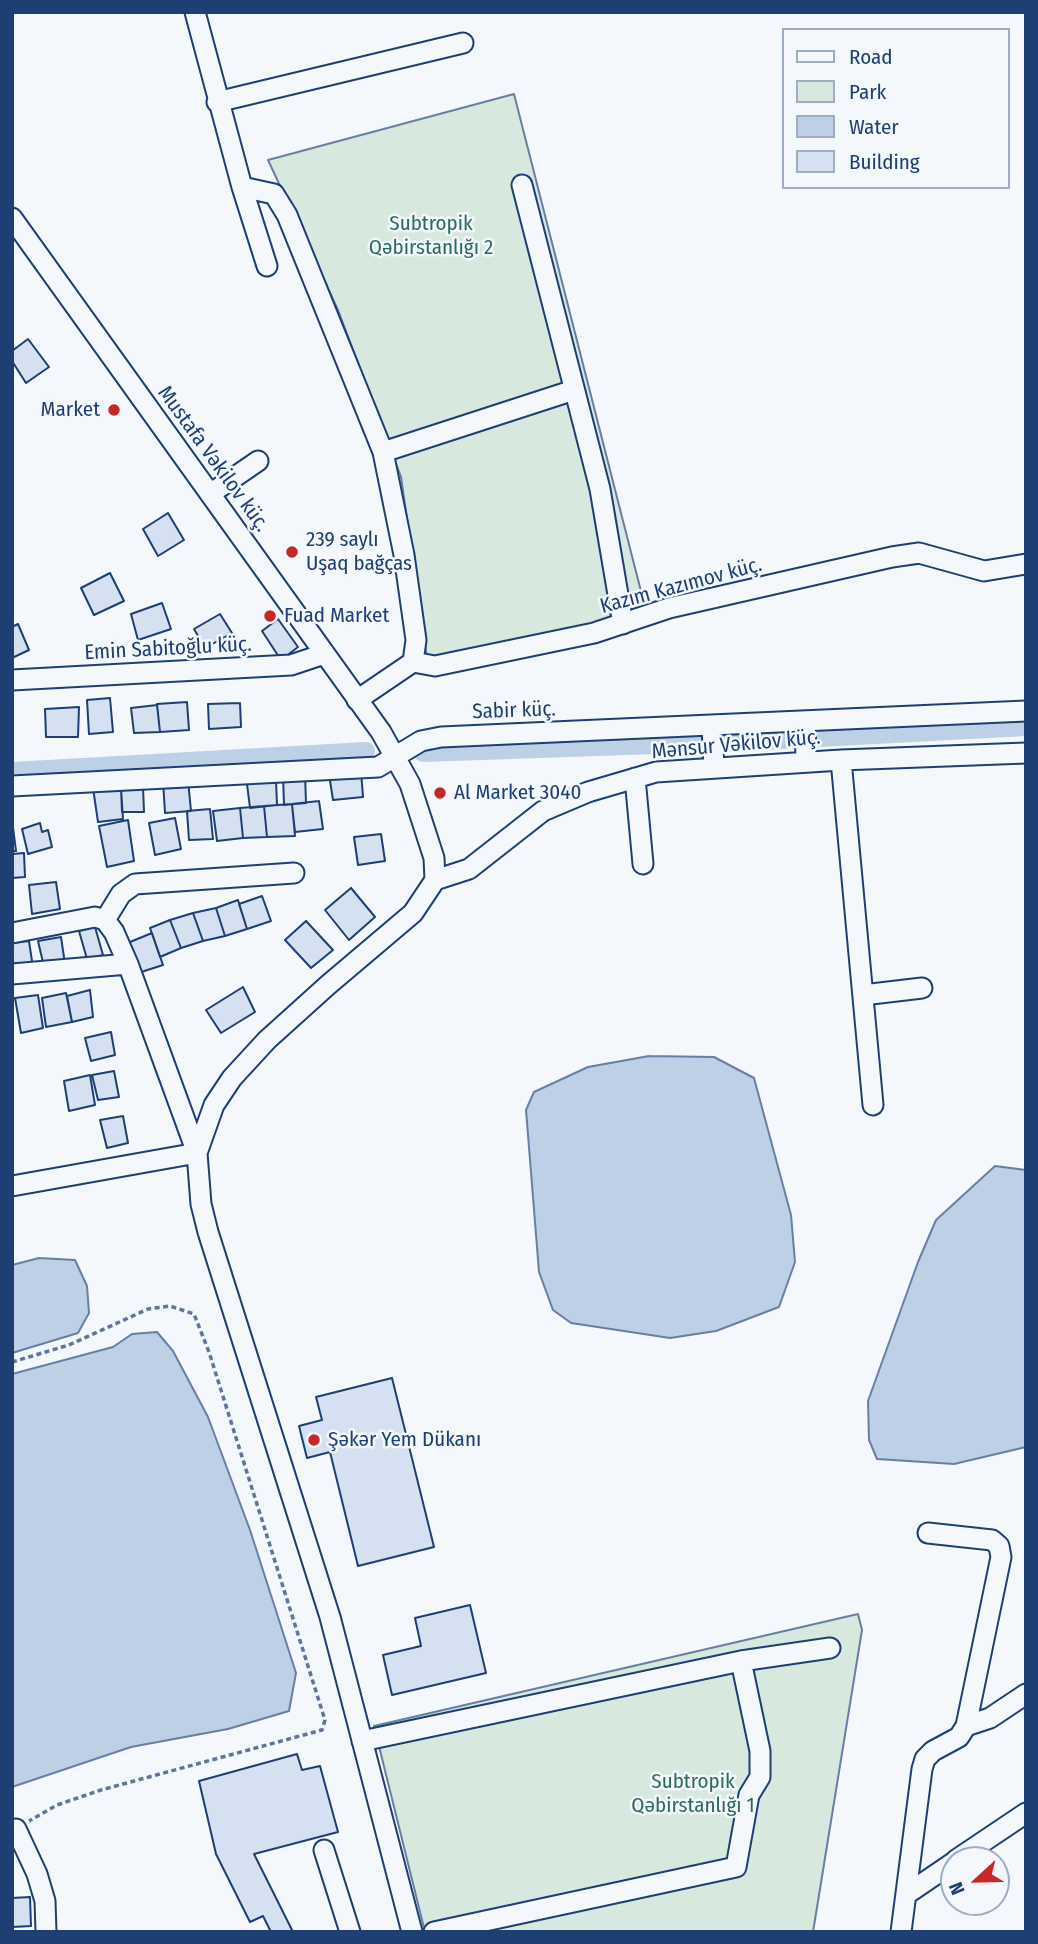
<!DOCTYPE html>
<meta charset="utf-8">
<style>
body{margin:0}
#map{position:relative;width:1038px;height:1944px;overflow:hidden;background:#f4f7fb;font-family:"Fira Sans Condensed",sans-serif}
canvas{display:block}
.frame{position:absolute;inset:0;border:14px solid #1d3f73;pointer-events:none}
.legend{position:absolute;left:782px;top:28px;width:228px;height:161px;box-sizing:border-box;background:#f4f7fb;border:2px solid #9eadc5;margin:0;padding:9px 12px;list-style:none;font-size:21px;color:#1d3f73}
.legend li{display:flex;align-items:center;gap:14px;height:35px}
.legend b{width:35px;border:2px solid #9eadc5}
.north{position:absolute;left:940px;top:1846px;width:70px;height:70px;box-sizing:border-box;background:#f4f7fb;border:2px solid #9eadc5;border-radius:50%;rotate:248deg;font-size:19px;font-weight:700;line-height:28px;text-align:center;color:#1d3f73}
.north::after{content:'';display:block;margin:auto;width:24px;height:32px;background:#c62828;clip-path:polygon(50% 0,100% 100%,50% 72%,0 100%)}
</style>
<div id="map">
<canvas width="1038" height="1944"></canvas>
<div class="frame"></div>
<ul class="legend">
<li><b style="height:9px;background:#f4f7fb"></b>Road</li>
<li><b style="height:19px;background:#d7e8df"></b>Park</li>
<li><b style="height:19px;background:#bed0e5"></b>Water</li>
<li><b style="height:19px;background:#d5e0f0"></b>Building</li>
</ul>
<div class="north">N</div>
</div>
<script>
const c = document.querySelector('canvas').getContext('2d');
c.lineJoin = 'round';
function paint(path, color) { c.fillStyle = color; c.fill(path, 'evenodd'); }
const shape = rows => new Path2D(rows.map(r => 'M' + r).join(''));
function stroke(path, color, width, dash) { c.strokeStyle = color; c.lineWidth = width; c.lineCap = dash ? 'butt' : 'round'; c.setLineDash(dash || []); c.stroke(path); }
function label(font, color, halo, rows, align = 'center') {
  c.font = font + ' "Fira Sans Condensed",sans-serif'; c.lineWidth = 5; c.setLineDash([]); c.textBaseline = 'middle'; c.strokeStyle = halo; c.fillStyle = color; for (const [text, x, y, turn = 0] of rows) {
    c.save(); c.translate(x, y); c.rotate((+turn || 0) * Math.PI / 180); c.textAlign = isNaN(turn) ? turn : align; if (halo) c.strokeText(text, 0, 0); c.fillText(text, 0, 0); c.restore();
  }
}
const green = shape([
 [514,94,645,607,589,627,427,658,401,477,338,310,268,160,514,94],
 [858,1614,862,1630,813,1932,425,1932,374,1726,858,1614]
]);
paint(green, '#d7e8df');
stroke(green, '#687fa3', 2);
const water = shape([
 [649,1056,714,1057,754,1078,791,1215,795,1262,779,1307,716,1331,670,1338,571,1323,553,1310,539,1272,526,1110,534,1092,588,1067,649,1056],
 [995,1166,1026,1170,1026,1447,954,1464,877,1459,869,1440,868,1401,918,1262,936,1220,995,1166],
 [39,1258,75,1260,87,1286,89,1313,78,1333,12,1353,12,1265,39,1258],
 [157,1332,173,1351,208,1417,250,1530,296,1673,289,1711,228,1729,131,1747,12,1787,12,1374,113,1347,132,1334,157,1332]
]);
paint(water, '#bed0e5');
stroke(water, '#687fa3', 2);
stroke(shape([
 [423,753,744,742,1026,727],
 [12,771,366,751]
]), '#bed0e5', 18);
const building = shape([
 [28,339,49,367,26,383,12,361,12,351,28,339],
 [168,513,184,540,158,556,143,529,168,513],
 [110,573,124,601,94,615,81,588,110,573],
 [162,603,171,629,138,640,131,614,162,603],
 [220,614,232,633,205,648,194,629,220,614],
 [278,619,298,647,281,660,262,631,278,619],
 [18,624,29,650,12,658,12,627,18,624],
 [110,698,113,732,89,734,87,700,110,698],
 [187,702,189,730,160,732,157,704,187,702],
 [240,703,241,727,209,729,208,704,240,703],
 [157,705,160,732,134,733,131,708,157,705],
 [79,707,78,737,46,737,45,709,79,707],
 [361,771,363,797,333,800,329,774,361,771],
 [305,774,306,803,284,805,283,775,305,774],
 [188,780,191,811,165,813,163,781,188,780],
 [276,780,277,805,250,808,247,784,276,780],
 [110,785,110,791,121,788,123,819,98,822,93,788,110,785],
 [143,787,144,812,122,812,121,788,143,787],
 [319,801,323,829,295,832,292,804,319,801],
 [292,804,295,836,267,837,264,806,292,804],
 [264,806,267,837,243,838,240,808,264,806],
 [240,808,243,838,217,841,213,811,240,808],
 [210,809,213,839,189,840,187,811,210,809],
 [175,818,181,849,155,855,149,823,175,818],
 [12,819,16,851,12,851,12,819],
 [128,820,134,861,107,867,99,826,128,820],
 [40,823,42,832,48,830,52,847,28,854,22,829,40,823],
 [381,834,385,861,358,865,354,837,381,834],
 [24,853,25,877,12,878,12,854,24,853],
 [56,882,60,909,32,914,29,885,56,882],
 [351,888,375,917,349,940,325,910,351,888],
 [262,896,271,921,247,929,239,904,262,896],
 [238,900,247,929,225,936,216,908,238,900],
 [216,908,225,936,203,941,193,913,216,908],
 [193,913,203,941,181,948,170,920,193,913],
 [170,920,181,948,160,957,150,928,170,920],
 [306,921,333,950,311,968,285,940,306,921],
 [95,927,103,955,87,959,79,931,95,927],
 [152,933,163,965,135,974,125,944,152,933],
 [61,937,65,964,45,971,38,941,61,937],
 [29,941,33,968,12,967,12,943,29,941],
 [243,987,255,1012,221,1033,206,1010,243,987],
 [90,990,93,1017,72,1022,67,996,90,990],
 [66,993,72,1022,46,1027,42,998,66,993],
 [38,995,43,1028,21,1033,15,998,38,995],
 [111,1032,115,1055,91,1061,85,1038,111,1032],
 [114,1071,119,1097,98,1100,92,1075,114,1071],
 [90,1075,95,1105,69,1111,64,1081,90,1075],
 [123,1116,128,1143,107,1148,100,1120,123,1116],
 [392,1378,434,1547,358,1566,330,1452,307,1458,299,1426,322,1420,316,1397,392,1378],
 [470,1605,486,1673,392,1695,383,1655,421,1646,415,1618,470,1605],
 [297,1754,302,1770,320,1766,338,1832,254,1854,293,1932,271,1932,263,1916,250,1922,216,1854,199,1781,297,1754],
 [30,1897,31,1926,12,1927,12,1898,30,1897]
]);
paint(building, '#d5e0f0');
stroke(building, '#1d3f73', 2);
const minor = shape([
 [195,12,242,187,274,194,287,215,383,452,404,555,416,640,413,662],
 [217,102,463,43],
 [522,185,600,489,623,624],
 [242,187,267,266],
 [12,218,381,732,410,784,434,858,435,880,413,913,328,985,267,1040,232,1078,214,1105,197,1153,201,1204,208,1232,330,1617,412,1932],
 [383,452,574,390],
 [210,494,258,461],
 [12,680,291,665,324,654],
 [357,700,413,662,435,666,594,633,669,608,892,557,919,553,984,571,1026,564],
 [805,722,806,762],
 [712,727,714,768],
 [841,760,873,1105],
 [635,778,643,864],
 [12,786,378,767,421,741,441,737,1026,711],
 [435,880,469,869,543,811,588,792,656,772,841,760,1026,753],
 [105,920,121,894,135,884,294,873],
 [12,933,95,917,105,920,114,932,128,964,197,1153,12,1186],
 [12,974,128,964],
 [863,995,922,988],
 [966,1726,990,1718,1026,1694],
 [362,1741,741,1661,830,1648],
 [16,1829,37,1874,45,1901,46,1932],
 [324,1850,350,1932],
 [956,1860,1026,1813],
 [907,1894,954,1862],
 [434,1932,736,1867,749,1795,760,1777,760,1751,741,1661],
 [901,1932,922,1769,925,1759,933,1751,959,1737,966,1726,1001,1557,999,1546,992,1540,928,1533]
]);
stroke(minor, '#1d3f73', 23);
stroke(shape([
 [12,1362,69,1345,148,1309,170,1306,194,1314,209,1352,325,1720,322,1730,101,1790,57,1805,29,1821]
]), '#5e769c', 3.5, [5, 3.5]);
stroke(minor, '#f4f7fb', 19);
for (const [x, y, r, color] of [
 [114,410,7,"#c62828"],
 [292,552,7,"#c62828"],
 [270,616,7,"#c62828"],
 [440,793,7,"#c62828"],
 [314,1440,7,"#c62828"]
]) { const dot = new Path2D(); dot.arc(x, y, r, 0, 2 * Math.PI); c.fillStyle = color; c.fill(dot); stroke(dot, '#f4f7fb', 2.5); }
label('21px', '#2c6c60', '#f4f7fb', [
 ["Subtropik",431,224],
 ["Qəbirstanlığı 2",431,248],
 ["Subtropik",693,1782],
 ["Qəbirstanlığı 1",693,1806]
]);
label('21px', '#1d3f73', '#f4f7fb', [
 ["Market",100,410,"right"],
 ["239 saylı",306,540],
 ["Uşaq bağças",306,564],
 ["Fuad Market",284,616],
 ["Al Market 3040",454,793],
 ["Şəkər Yem Dükanı",328,1440]
], 'left');
label('21px', '#1d3f73', '#f4f7fb', [
 ["Mustafa Vəkilov küç.",213,459,54],
 ["Kazım Kazımov küç.",681,586,-15],
 ["Emin Sabitoğlu küç.",168,649,-3],
 ["Sabir küç.",514,711,-2],
 ["Mənsur Vəkilov küç.",736,745,-5]
]);
</script>
